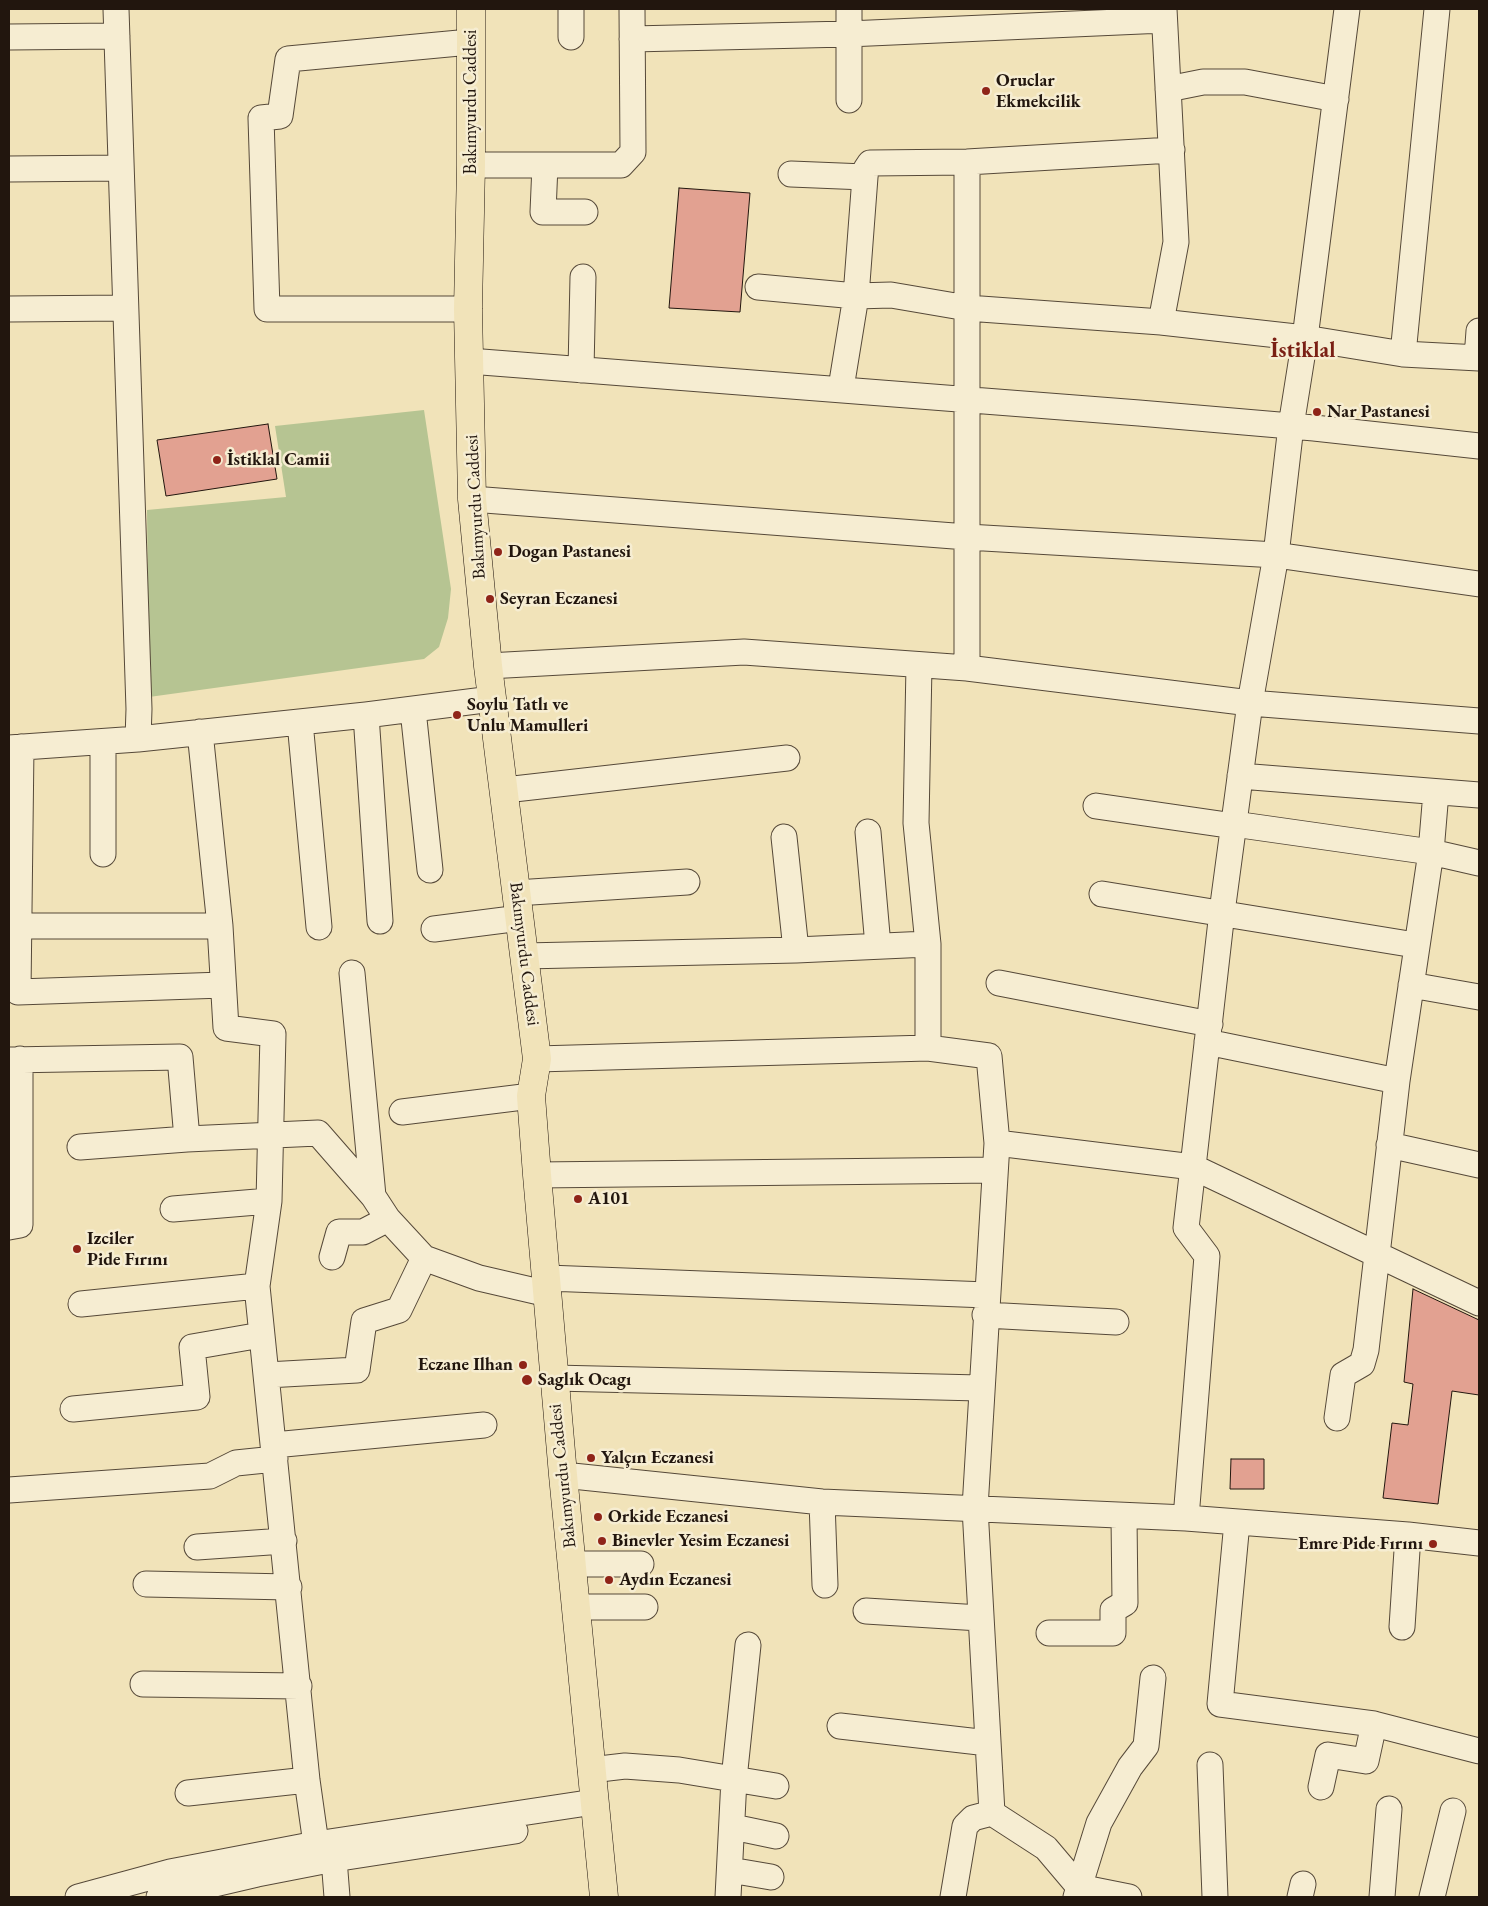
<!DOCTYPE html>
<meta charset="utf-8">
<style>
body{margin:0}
#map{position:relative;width:1488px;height:1906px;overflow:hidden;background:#f1e3b9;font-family:"EB Garamond",serif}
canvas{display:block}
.frame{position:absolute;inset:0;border:10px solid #22160e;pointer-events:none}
</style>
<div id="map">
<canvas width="1488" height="1906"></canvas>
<div class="frame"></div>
</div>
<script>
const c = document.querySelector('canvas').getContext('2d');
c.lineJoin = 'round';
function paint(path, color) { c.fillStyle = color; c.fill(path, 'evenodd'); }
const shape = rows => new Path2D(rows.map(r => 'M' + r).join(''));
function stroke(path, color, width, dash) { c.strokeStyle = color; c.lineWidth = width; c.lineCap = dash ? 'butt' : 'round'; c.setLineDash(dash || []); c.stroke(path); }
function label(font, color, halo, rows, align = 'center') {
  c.font = font + ' "EB Garamond",serif'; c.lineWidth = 5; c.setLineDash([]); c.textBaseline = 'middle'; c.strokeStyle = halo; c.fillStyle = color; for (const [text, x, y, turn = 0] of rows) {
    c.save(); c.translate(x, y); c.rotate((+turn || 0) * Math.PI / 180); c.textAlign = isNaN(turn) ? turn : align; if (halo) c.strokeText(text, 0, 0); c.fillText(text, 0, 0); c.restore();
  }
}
paint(shape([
 [424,410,451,589,448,618,439,647,424,659,149,697,147,510,286,497,275,426]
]), '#b6c492');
const building = shape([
 [679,188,750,193,740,312,669,308,679,188],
 [268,424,277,479,166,496,157,440,268,424],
 [1413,1289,1479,1320,1479,1395,1452,1391,1438,1504,1383,1498,1392,1423,1408,1425,1413,1384,1404,1382,1413,1289],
 [1231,1459,1264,1459,1264,1489,1230,1489,1231,1459]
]);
paint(building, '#e2a191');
stroke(building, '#22160e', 1);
const minor = shape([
 [116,9,139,709,138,739],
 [9,37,117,36],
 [571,37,571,9],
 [632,39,848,34,1164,20],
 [1168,89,1203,82,1245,82,1336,99],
 [849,100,849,9],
 [471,165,621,165,633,152,632,9],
 [545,165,543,212,585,212],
 [9,169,121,168],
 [791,174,865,177],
 [758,287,856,296,891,295,967,308,1161,322,1305,338,1403,354,1479,358],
 [9,309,125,308],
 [468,309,267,309,261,118,280,116,288,59,470,42],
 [1161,322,1176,242,1164,9],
 [1403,354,1437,9],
 [1477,358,1479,331],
 [469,361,1139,413,1314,428,1479,446],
 [581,370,583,277],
 [841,388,856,296,865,177,866,169,870,163,967,162,1172,150],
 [472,499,967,537,1276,555,1479,584],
 [919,665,916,823,928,944,928,1048],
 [488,666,744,652,967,668,1250,703,1479,721],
 [967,668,967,162],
 [413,710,430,870],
 [366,715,380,921],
 [300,722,319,927],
 [200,732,220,926,226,1028,273,1034,269,1201,257,1286,307,1780,316,1844],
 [21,747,18,992,223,985],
 [9,748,138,739,366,715,492,699],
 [1240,776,1479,795],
 [505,790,787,758],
 [1096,806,1234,826],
 [1234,824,1431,852,1479,863],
 [868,832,878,946],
 [784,837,796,950],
 [103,854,103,742],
 [516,893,687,882],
 [1102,894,1415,945],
 [21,926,220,926],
 [434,929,520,918],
 [524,956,796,950,928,944],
 [352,973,373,1196],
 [999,983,1210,1024],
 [1411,985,1479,997],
 [1207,1042,1397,1081],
 [537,1059,928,1048,989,1056,997,1143,975,1508,992,1813,1046,1848,1079,1887,1129,1897],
 [9,1060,180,1057,187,1139],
 [402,1112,531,1096],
 [997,1143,1193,1167,1479,1303],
 [1389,1145,1479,1165],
 [80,1147,187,1139,318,1133,373,1196,388,1219,424,1258,479,1278,548,1294],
 [537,1175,994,1170],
 [173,1209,269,1201],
 [9,1227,20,1225,20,1059],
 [332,1257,339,1232,363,1232,388,1219],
 [547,1278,987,1295],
 [81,1304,257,1286],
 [985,1315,1116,1322],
 [267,1375,357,1370,364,1321,399,1310,424,1258],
 [554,1378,980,1388],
 [73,1409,197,1397,192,1347,261,1335],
 [1337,1418,1343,1375,1362,1364,1366,1350,1397,1081,1431,852,1436,792],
 [274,1445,484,1425],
 [563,1475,822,1502,1186,1518,1408,1535,1479,1543],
 [9,1490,210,1476,236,1463,275,1459],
 [822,1502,825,1585],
 [1186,1518,1207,1256,1186,1228,1222,912,1250,703,1276,555,1291,426,1305,338,1347,9],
 [1237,1522,1220,1704,1374,1724,1479,1751],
 [197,1547,284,1541],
 [572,1564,641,1564],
 [146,1584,289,1587],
 [576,1607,645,1607],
 [866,1611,980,1618],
 [1402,1627,1408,1535],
 [1049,1633,1113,1633,1113,1610,1125,1603,1124,1517],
 [143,1684,299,1686],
 [840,1726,988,1743],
 [1210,1765,1215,1897],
 [591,1770,625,1766,679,1770,776,1786],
 [1321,1787,1328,1755,1366,1761,1374,1724],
 [188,1793,307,1780],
 [733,1827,776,1836],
 [334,1859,337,1897],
 [730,1870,771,1877],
 [78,1897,170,1872,316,1844,594,1802],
 [159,1897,257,1874,334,1859,515,1831],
 [728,1897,734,1779,748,1645],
 [953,1897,965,1826,973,1818,992,1813],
 [1076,1897,1099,1823,1130,1767,1146,1746,1153,1678],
 [1300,1897,1303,1884],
 [1382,1897,1389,1809],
 [1432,1897,1453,1811]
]);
const major = shape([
 [471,9,471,165,468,309,472,499,488,666,537,1059,531,1096,537,1175,563,1475,604,1897]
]);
stroke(minor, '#564939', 27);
stroke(major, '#22160e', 29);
stroke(minor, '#f6edd2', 25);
stroke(major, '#f1e3b9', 28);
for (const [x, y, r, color] of [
 [986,91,5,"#8f2418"],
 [1317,412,5,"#8f2418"],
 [217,460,5,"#8f2418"],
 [498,552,5,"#8f2418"],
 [490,599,5,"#8f2418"],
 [457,715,5,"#8f2418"],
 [578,1199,5,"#8f2418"],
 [77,1249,5,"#8f2418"],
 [523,1365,5,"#8f2418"],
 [527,1380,6,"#8f2418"],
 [591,1458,5,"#8f2418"],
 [598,1517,5,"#8f2418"],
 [602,1541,5,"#8f2418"],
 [1433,1544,5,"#8f2418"],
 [609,1580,5,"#8f2418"]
]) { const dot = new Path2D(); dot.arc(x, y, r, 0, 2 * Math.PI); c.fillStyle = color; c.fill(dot); stroke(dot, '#f6edd2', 2); }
label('bold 18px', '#22160e', '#f6edd2', [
 ["Oruclar",996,81],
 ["Ekmekcilik",996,102],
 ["Nar Pastanesi",1327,412],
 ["İstiklal Camii",227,460],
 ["Dogan Pastanesi",508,552],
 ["Seyran Eczanesi",500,599],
 ["Soylu Tatlı ve",467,705],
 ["Unlu Mamulleri",467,726],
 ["A101",588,1199],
 ["Izciler",87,1239],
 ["Pide Fırını",87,1260],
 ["Eczane Ilhan",513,1365,"right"],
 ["Saglık Ocagı",538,1380],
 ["Yalçın Eczanesi",601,1458],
 ["Orkide Eczanesi",608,1517],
 ["Binevler Yesim Eczanesi",612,1541],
 ["Emre Pide Fırını",1423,1544,"right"],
 ["Aydın Eczanesi",619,1580]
], 'left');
label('18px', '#22160e', '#f6edd2', [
 ["Bakımyurdu Caddesi",471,102,-90],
 ["Bakımyurdu Caddesi",476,507,-93],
 ["Bakımyurdu Caddesi",524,954,83],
 ["Bakımyurdu Caddesi",563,1476,-96]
]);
label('bold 22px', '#7a1f14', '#f6edd2', [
 ["İstiklal",1303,351]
]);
</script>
